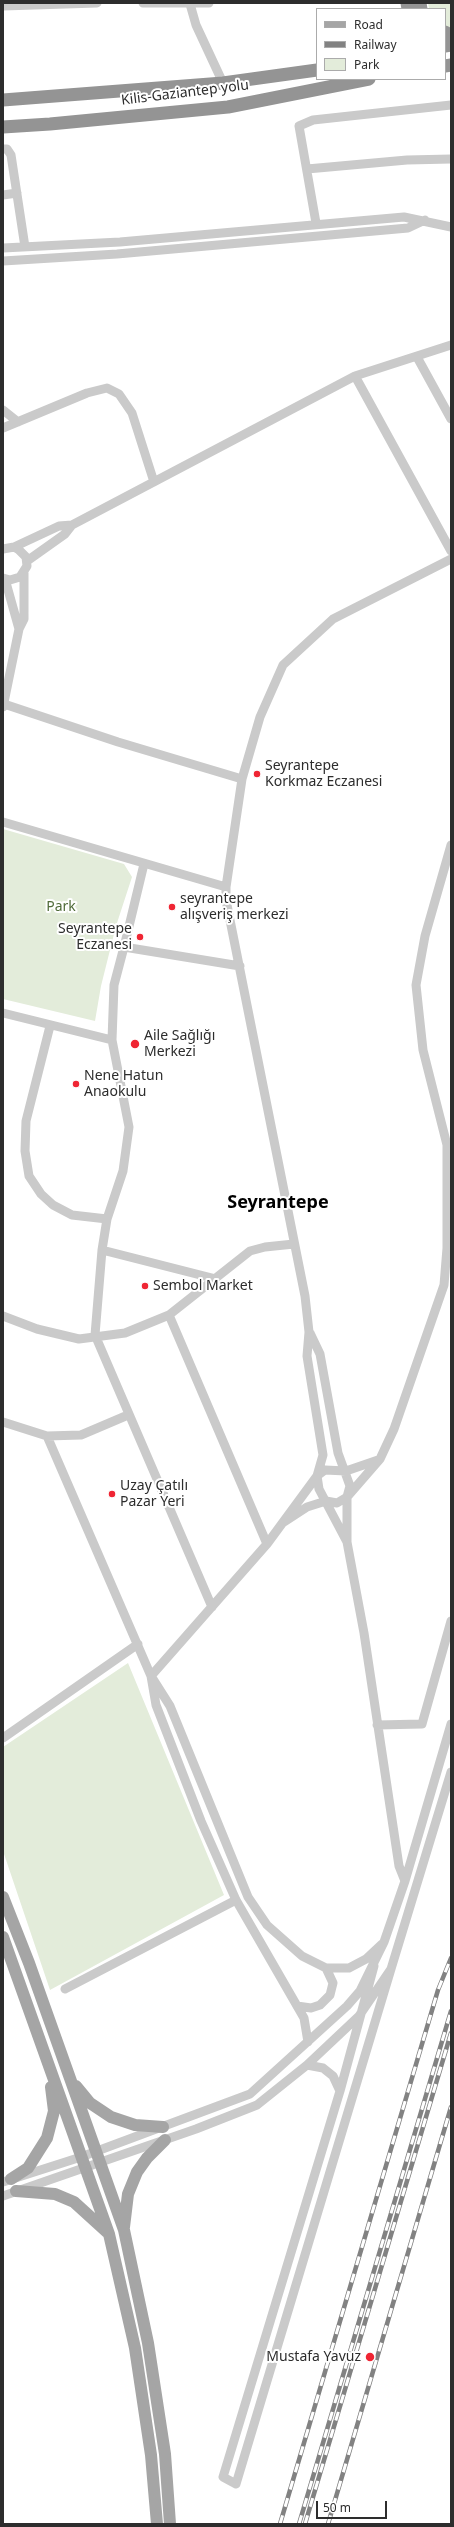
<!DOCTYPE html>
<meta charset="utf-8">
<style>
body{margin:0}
#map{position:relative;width:454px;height:2527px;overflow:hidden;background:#fff;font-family:"Noto Sans",sans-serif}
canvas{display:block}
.frame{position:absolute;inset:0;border:4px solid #2d2d2d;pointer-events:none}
.legend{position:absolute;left:316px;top:8px;width:130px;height:72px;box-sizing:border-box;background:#fff;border:1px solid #ababab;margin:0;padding:5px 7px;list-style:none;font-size:12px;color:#2d2d2d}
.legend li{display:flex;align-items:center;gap:8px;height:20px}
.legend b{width:20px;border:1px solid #ababab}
.scale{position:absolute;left:316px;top:2501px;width:71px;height:18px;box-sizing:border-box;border:2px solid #2d2d2d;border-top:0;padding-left:5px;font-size:12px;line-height:14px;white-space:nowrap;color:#2d2d2d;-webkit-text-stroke:3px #fff;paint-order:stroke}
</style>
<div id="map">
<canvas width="454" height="2527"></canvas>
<div class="frame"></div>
<ul class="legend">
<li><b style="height:5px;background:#a5a5a5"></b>Road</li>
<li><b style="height:5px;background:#828282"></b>Railway</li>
<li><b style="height:11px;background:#e3ecda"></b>Park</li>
</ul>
<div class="scale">50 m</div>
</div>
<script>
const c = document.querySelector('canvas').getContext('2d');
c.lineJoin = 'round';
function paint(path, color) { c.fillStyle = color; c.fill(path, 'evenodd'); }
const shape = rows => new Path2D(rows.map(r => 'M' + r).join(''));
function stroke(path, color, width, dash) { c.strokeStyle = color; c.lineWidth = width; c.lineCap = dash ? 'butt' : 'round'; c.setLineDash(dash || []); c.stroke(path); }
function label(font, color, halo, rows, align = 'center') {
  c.font = font + ' "Noto Sans",sans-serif'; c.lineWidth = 4; c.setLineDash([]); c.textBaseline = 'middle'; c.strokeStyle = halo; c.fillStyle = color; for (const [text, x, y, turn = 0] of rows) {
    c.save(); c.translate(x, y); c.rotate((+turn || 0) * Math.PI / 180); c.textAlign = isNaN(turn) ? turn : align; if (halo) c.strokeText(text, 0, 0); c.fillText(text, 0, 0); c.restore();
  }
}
paint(shape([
 [428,3,451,3,451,29,445,28,445,9,429,9],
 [3,829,124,864,132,877,116,926,101,986,95,1021,3,999],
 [128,1663,224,1895,50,1990,3,1851,3,1747]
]), '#e3ecda');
stroke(shape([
 [143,3,209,3],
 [190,4,196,25,223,83],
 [3,6,97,3],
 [3,149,7,149,11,155,25,247],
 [307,169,407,160,451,159],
 [3,195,17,193],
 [316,223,299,126,313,120,451,105],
 [3,248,120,242,404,217,451,227],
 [3,261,117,254,408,228,425,220],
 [417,357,451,419],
 [355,376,451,551],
 [3,410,18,422],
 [3,428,87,393,107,388,119,394,132,413,154,482],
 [14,547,59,526,72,525,355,376,451,345],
 [3,549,14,547,19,550,26,557,27,566,20,577,10,580,3,578],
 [27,561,65,534,72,525],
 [5,579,19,629],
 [4,704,118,742,242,779],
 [3,707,19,629,24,619,24,573],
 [3,822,226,887,226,900,305,1296,309,1332,307,1356,323,1455,317,1476,319,1489,347,1542],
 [226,887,242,779,260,717,283,665,333,619,451,559],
 [124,947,144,864],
 [3,1013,112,1040],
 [50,1026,26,1121,25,1151,29,1176,41,1194,53,1205,72,1215,107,1219],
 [102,1250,216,1279],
 [169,1315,267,1544],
 [3,1316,37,1329,79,1339,125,1333,169,1315,250,1251,265,1247,294,1244],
 [310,1333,320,1354,338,1453,350,1486,347,1497,347,1542,364,1633,399,1866,405,1881],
 [3,1422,47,1436,81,1435,128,1415],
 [47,1436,151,1676,170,1706,248,1897,267,1925,302,1956,326,1968,349,1968,366,1959,382,1944],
 [284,1522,307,1507,326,1501,337,1503,347,1497,380,1459,394,1429,444,1285,447,1248,447,1145,423,1050,416,985,425,936,451,845],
 [212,1607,95,1335,102,1250,107,1219,123,1171,129,1127,112,1040,114,985,124,947,240,966],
 [377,1725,422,1724,451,1621],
 [3,1738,138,1644],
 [374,1966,340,2091,223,2477,236,2484,391,1969],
 [65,1989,236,1900],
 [297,2006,311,2008,320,2005,330,1995,333,1983,326,1968],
 [308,2042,304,2018,236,1900,201,1821,156,1705,151,1676,267,1544,317,1476,325,1470,346,1471,378,1460],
 [307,2065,323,2068,333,2076,340,2091],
 [3,2182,81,2157,250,2094,347,2006,360,1991,384,1942,405,1881,451,1724],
 [3,2196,196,2129,257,2105,307,2065,359,2016,391,1969,451,1772]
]), '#cacaca', 9);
stroke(shape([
 [3,1897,29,1963,124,2230,148,2343,165,2454,170,2524],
 [3,1937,109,2234,135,2348,151,2455,157,2524],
 [76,2086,90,2103,111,2117,135,2125,163,2127],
 [11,2179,28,2168,47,2138,54,2111,51,2087],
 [16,2191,55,2194,74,2202,107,2232],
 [124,2227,128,2194,137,2172,147,2158,165,2140]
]), '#a5a5a5', 12);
stroke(shape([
 [407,3,408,9],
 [420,3,421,9],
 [445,32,451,35],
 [445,46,451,45],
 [445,66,451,65],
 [3,100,223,83,317,70],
 [3,127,50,124,228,107,369,79]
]), '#949494', 13);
const rail = shape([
 [280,2524,438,1990,451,1958],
 [299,2524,451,2011],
 [305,2524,451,2033],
 [328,2524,451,2107]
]);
stroke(rail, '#828282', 4.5);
stroke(rail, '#fff', 3, [9]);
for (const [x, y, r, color] of [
 [257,774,4,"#ef2533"],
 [172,907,4,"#ef2533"],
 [140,937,4,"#ef2533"],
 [135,1044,5,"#ef2533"],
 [76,1084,4,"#ef2533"],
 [145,1286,4,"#ef2533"],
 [112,1494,4,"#ef2533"],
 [370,2357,5,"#ef2533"]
]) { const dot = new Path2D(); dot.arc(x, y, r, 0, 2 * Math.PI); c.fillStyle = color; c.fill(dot); stroke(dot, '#fff', 1.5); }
label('14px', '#2d2d2d', '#fff', [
 ["Kilis-Gaziantep yolu",185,93,-7]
]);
label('14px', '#2d2d2d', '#fff', [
 ["Seyrantepe",265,766],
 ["Korkmaz Eczanesi",265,782],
 ["seyrantepe",180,899],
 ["alışveriş merkezi",180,915],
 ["Seyrantepe",132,929,"right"],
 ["Eczanesi",132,945,"right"],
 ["Aile Sağlığı",144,1036],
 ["Merkezi",144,1052],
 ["Nene Hatun",84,1076],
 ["Anaokulu",84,1092],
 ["Sembol Market",153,1286],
 ["Uzay Çatılı",120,1486],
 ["Pazar Yeri",120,1502],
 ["Mustafa Yavuz",361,2357,"right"]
], 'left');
label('14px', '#506b39', '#fff', [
 ["Park",61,907]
]);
label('bold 18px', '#000', '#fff', [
 ["Seyrantepe",278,1203]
]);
</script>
